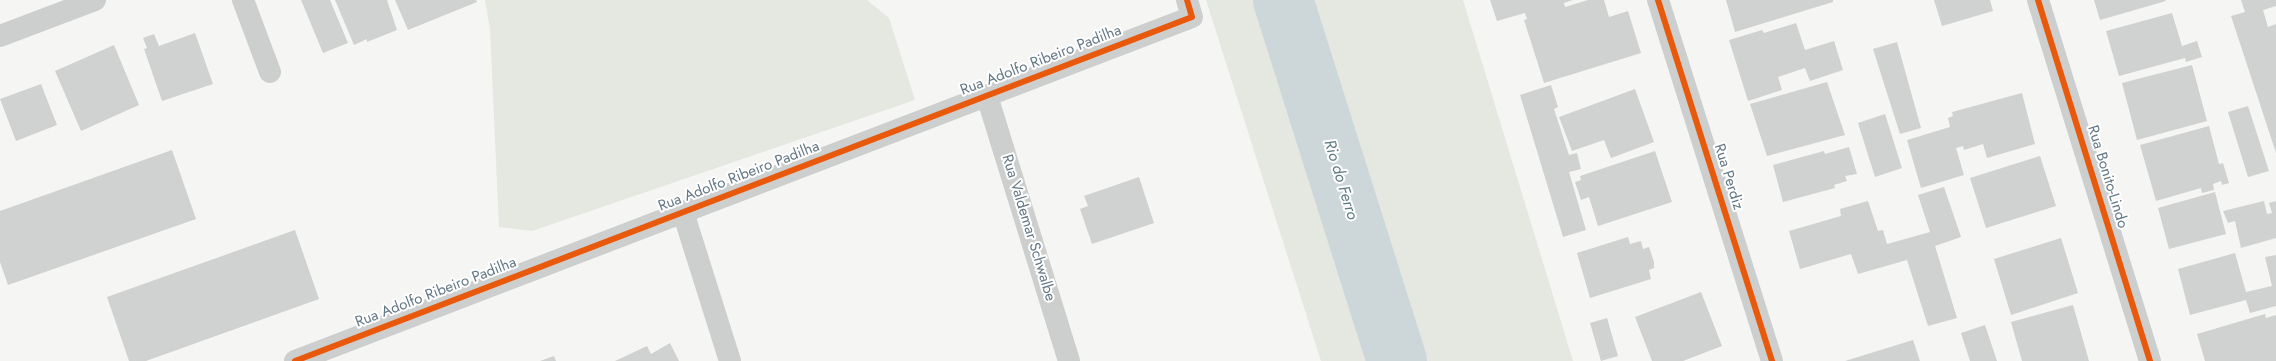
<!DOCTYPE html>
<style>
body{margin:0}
canvas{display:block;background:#f5f5f3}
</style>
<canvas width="2276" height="361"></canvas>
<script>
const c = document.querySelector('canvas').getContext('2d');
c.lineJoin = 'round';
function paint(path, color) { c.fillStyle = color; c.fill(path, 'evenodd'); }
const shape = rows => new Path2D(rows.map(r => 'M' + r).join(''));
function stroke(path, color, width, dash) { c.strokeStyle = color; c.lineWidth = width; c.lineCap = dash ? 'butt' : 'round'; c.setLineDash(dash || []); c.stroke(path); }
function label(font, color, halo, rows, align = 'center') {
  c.font = font + ' Jost,sans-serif'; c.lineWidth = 4; c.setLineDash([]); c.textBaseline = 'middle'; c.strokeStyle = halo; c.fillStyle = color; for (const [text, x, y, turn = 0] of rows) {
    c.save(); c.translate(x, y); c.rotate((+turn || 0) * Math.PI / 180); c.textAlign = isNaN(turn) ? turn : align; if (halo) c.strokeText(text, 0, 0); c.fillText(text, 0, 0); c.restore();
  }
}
paint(shape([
 [485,0,867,0,889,18,915,100,532,231,499,227,490,29],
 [1206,0,1463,0,1573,361,1321,361]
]), '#e4e8e1');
stroke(shape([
 [1283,0,1397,361]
]), '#cdd6d8', 60);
paint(shape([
 [301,0,330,0,348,43,323,53],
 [335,0,387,0,397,30,367,42,367,39,354,45],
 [395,0,476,0,477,2,408,30],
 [1490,0,1573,0,1564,3,1565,7,1588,0,1604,0,1609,17,1628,11,1641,53,1544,83,1524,20,1527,19,1525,13,1497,21],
 [1726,0,1833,0,1833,2,1735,32],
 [1934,0,1990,0,1993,11,1942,26],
 [2094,0,2165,0,2166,1,2100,20],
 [2241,0,2276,0,2276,6,2263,10,2268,27,2276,24,2276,153,2231,16,2245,12],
 [2172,13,2182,46,2197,41,2202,57,2186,62,2185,58,2119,76,2106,31],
 [1796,23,1805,50,1834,41,1843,70,1810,81,1805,68,1778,77,1782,90,1748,101,1729,40,1762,30,1764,33],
 [195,33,213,84,162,101,144,49,147,48,143,38,154,34,159,46],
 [1897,42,1921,128,1900,134,1873,49],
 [114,45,139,105,81,131,55,71],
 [2192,65,2207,121,2137,140,2122,83],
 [1827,82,1845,135,1767,156,1750,104],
 [41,84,57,125,16,141,0,99],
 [1551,85,1558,107,1554,109,1569,155,1577,153,1581,169,1569,172,1586,230,1563,237,1520,95],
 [1635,89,1654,142,1611,158,1604,140,1572,151,1559,117],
 [2022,93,2035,144,1987,158,1983,144,1964,150,1963,146,1956,148,1964,175,1921,188,1907,140,1950,127,1948,118,1953,116,1952,112],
 [2248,106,2269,171,2248,177,2228,112],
 [1885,114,1902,168,1875,177,1858,123],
 [2209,126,2219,164,2223,163,2229,183,2222,185,2221,181,2213,184,2214,190,2202,193,2201,188,2156,201,2140,145],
 [1849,147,1857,174,1845,176,1847,181,1834,185,1835,188,1783,202,1773,165,1824,151,1825,154],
 [172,150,196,219,8,285,0,262,0,211],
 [1655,151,1672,202,1598,226,1589,197,1581,200,1575,182,1581,180,1580,176],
 [2040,156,2056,206,1986,228,1970,178],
 [1139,177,1154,223,1092,244,1080,209,1088,206,1084,196],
 [1944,187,1961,237,1935,246,1957,318,1928,326,1907,260,1858,274,1851,254,1800,269,1789,231,1841,216,1840,209,1868,201,1878,231,1883,230,1887,244,1930,232,1918,195],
 [2215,192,2226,234,2169,249,2158,208],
 [2264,201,2267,214,2272,213,2269,203,2276,201,2276,238,2241,248,2235,221,2228,223,2223,211],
 [295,230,319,299,146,361,129,361,107,297],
 [1628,237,1630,244,1641,241,1643,249,1649,247,1654,262,1654,268,1649,270,1651,279,1590,298,1577,253],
 [2061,238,2078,293,2011,315,1994,259],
 [2235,253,2246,292,2272,286,2265,257,2276,255,2276,306,2250,313,2246,300,2190,315,2178,269],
 [1701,292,1722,346,1683,361,1652,361,1635,317],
 [2073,305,2089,361,2022,361,2011,322],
 [2265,314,2266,318,2276,315,2276,361,2205,361,2197,334],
 [1607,318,1618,356,1601,361,1590,323],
 [1985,325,1997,361,1970,361,1961,333],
 [1913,340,1920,361,1845,361],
 [670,343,679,361,615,361,647,346,651,354],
 [554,356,556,361,540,361]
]), '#d0d1d1');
stroke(shape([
 [243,0,270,72],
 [1658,0,1772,361],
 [2038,0,2150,361],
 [0,36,95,0],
 [987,96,1069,361],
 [683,212,730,361],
 [295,361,1192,17,1187,0]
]), '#cdcece', 22);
stroke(shape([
 [1658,0,1772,361],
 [2038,0,2150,361],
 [295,361,1192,17,1187,0]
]), '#e8590c', 6);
label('15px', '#637886', '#fff', [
 ["Rua Adolfo Ribeiro Padilha",1041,61,-21],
 ["Rua Adolfo Ribeiro Padilha",739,177,-21],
 ["Rua Perdiz",1728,177,73],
 ["Rua Bonito-Lindo",2107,177,73],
 ["Rua Valdemar Schwalbe",1028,228,73],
 ["Rua Adolfo Ribeiro Padilha",436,293,-21]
]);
label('italic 16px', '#5f7b83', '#fff', [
 ["Rio do Ferro",1340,180,73]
]);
</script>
